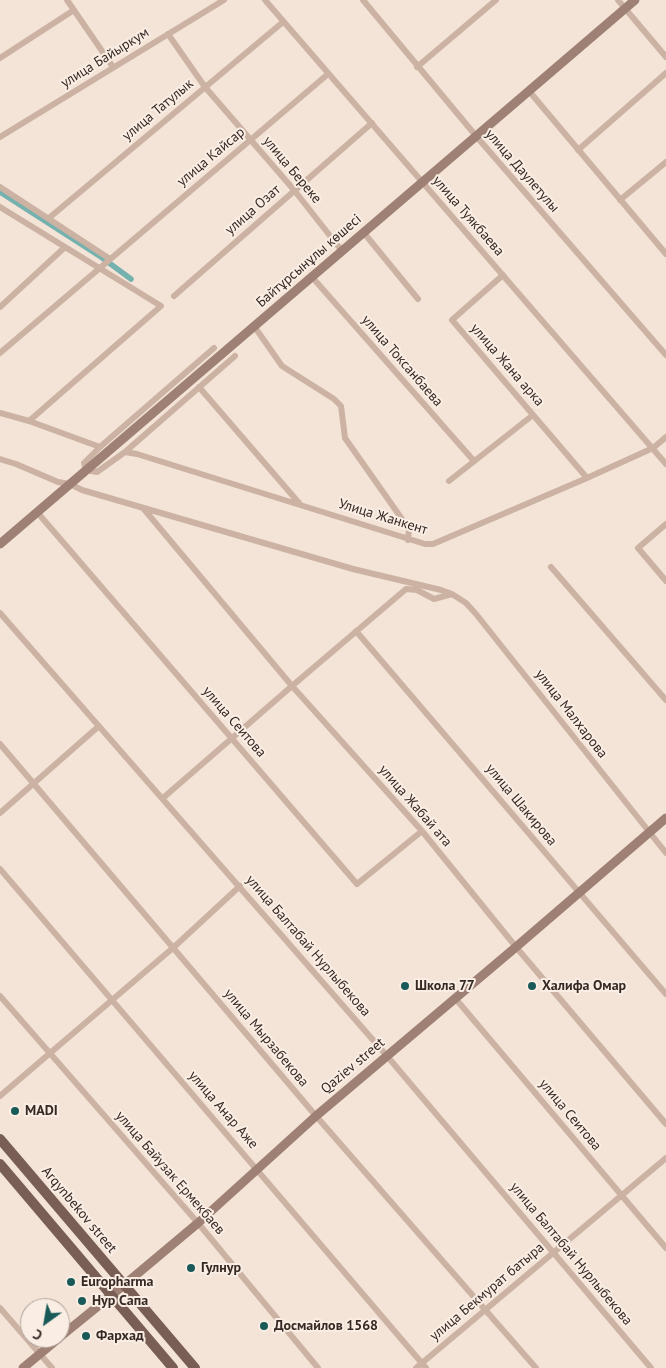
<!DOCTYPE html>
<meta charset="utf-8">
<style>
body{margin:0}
#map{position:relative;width:666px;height:1368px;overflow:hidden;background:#f3e4d7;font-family:"PT Sans",sans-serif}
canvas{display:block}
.north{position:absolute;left:20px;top:1298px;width:50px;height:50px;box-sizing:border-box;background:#faeee4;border:1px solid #ac9f98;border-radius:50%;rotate:212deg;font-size:14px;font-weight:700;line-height:20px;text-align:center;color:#362925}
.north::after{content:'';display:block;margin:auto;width:18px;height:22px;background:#195a59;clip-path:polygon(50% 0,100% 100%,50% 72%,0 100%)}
</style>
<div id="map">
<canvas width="666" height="1368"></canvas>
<div class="north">С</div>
</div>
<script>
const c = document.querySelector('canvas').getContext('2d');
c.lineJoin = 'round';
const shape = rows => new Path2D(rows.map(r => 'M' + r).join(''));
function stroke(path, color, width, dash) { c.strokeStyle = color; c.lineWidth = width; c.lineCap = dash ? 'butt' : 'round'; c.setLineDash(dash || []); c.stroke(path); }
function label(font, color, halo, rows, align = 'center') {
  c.font = font + ' "PT Sans",sans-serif'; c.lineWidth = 4; c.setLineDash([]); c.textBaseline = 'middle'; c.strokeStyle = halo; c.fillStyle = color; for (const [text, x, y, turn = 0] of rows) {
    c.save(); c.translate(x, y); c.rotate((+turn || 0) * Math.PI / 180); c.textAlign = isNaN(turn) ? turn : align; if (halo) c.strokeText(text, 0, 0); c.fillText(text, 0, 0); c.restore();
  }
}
stroke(shape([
 [0,192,101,257,131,279]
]), '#75b1af', 5.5);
stroke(shape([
 [67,0,113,67],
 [265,0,666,464],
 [363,0,476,136,666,355],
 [618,0,666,57],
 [168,34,205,87,294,190,342,251],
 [0,58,74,10],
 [417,67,496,0],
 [529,91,666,254],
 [0,137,224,0],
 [578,150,666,73],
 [0,187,110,259],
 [620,200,666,162],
 [0,207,161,306,29,421],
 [49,218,283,22],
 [364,233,418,299],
 [503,275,452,320,587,478],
 [312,277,474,461],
 [174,296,372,123],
 [0,307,64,248],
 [254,326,282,366,334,399,341,406,345,438,409,529,408,540],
 [0,353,328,74],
 [235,356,125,452,137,454,425,544,433,544,587,478,653,448,666,437],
 [199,387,299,503],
 [0,413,29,421,100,447,214,348],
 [100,447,84,463,86,470,97,472,125,452],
 [0,459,16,464,58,482,70,484,82,490,353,569,441,590,452,594,466,603,476,614,666,853],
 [449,481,533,415],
 [143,508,292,686,422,831,516,947,666,1124],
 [37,512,357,884,422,831],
 [666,524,638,548,666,581],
 [551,567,666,700],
 [0,613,387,1056,651,1368],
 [356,631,666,994],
 [0,744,316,1116,536,1368],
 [163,798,292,686,406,589,417,590,434,599,452,594],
 [0,813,99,726],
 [0,869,426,1368],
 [0,996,198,1223,318,1368],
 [455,998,666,1248],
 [0,1096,174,947,240,886],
 [0,1308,52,1368],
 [416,1368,666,1158]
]), '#cbb2a3', 6);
stroke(shape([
 [0,544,635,0],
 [60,1337,124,1285,198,1223,316,1116,516,947,666,818],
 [23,1368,59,1338]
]), '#9f8074', 9);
stroke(shape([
 [0,1139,195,1368],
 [0,1164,173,1368]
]), '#795e55', 10);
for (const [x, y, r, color] of [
 [405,986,5,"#195a59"],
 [532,986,5,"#195a59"],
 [15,1111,5,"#195a59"],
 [191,1268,5,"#195a59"],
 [71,1282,5,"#195a59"],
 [82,1301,5,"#195a59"],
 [264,1326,5,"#195a59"],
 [86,1336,5,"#195a59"]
]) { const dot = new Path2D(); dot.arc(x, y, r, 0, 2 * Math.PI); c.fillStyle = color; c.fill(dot); stroke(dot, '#faeee4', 2); }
label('14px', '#362925', '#faeee4', [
 ["улица Байыркум",105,58,-32],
 ["улица Татулык",158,110,-40],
 ["улица Кайсар",211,157,-40],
 ["улица Береке",292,170,50],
 ["улица Даулетулы",522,171,49],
 ["улица Озат",253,210,-41],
 ["улица Туякбаева",468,216,49],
 ["Байтұрсынұлы көшесі",309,261,-41],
 ["улица Токсанбаева",402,361,49],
 ["улица Жана арка",507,365,49],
 ["Улица Жанкент",383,517,17],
 ["улица Малхарова",571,714,52],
 ["улица Сеитова",234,722,49],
 ["улица Шакирова",521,805,50],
 ["улица Жабай ата",415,806,49],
 ["улица Балтабай Нурлыбекова",308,946,49],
 ["улица Мырзабекова",266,1038,50],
 ["Qaziev street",353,1066,-40],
 ["улица Анар Аже",223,1110,49],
 ["улица Сеитова",570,1115,50],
 ["улица Байузак Ермекбаев",170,1173,49],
 ["Arqynbekov street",79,1210,50],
 ["улица Балтабай Нурлыбекова",571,1254,50],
 ["улица Бекмурат батыра",487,1292,-40]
]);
label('bold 14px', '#362925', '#faeee4', [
 ["Школа 77",415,986],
 ["Халифа Омар",542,986],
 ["MADI",25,1111],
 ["Гулнур",201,1268],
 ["Europharma",81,1282],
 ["Нур Сапа",92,1301],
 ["Досмайлов 1568",274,1326],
 ["Фархад",96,1336]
], 'left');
</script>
